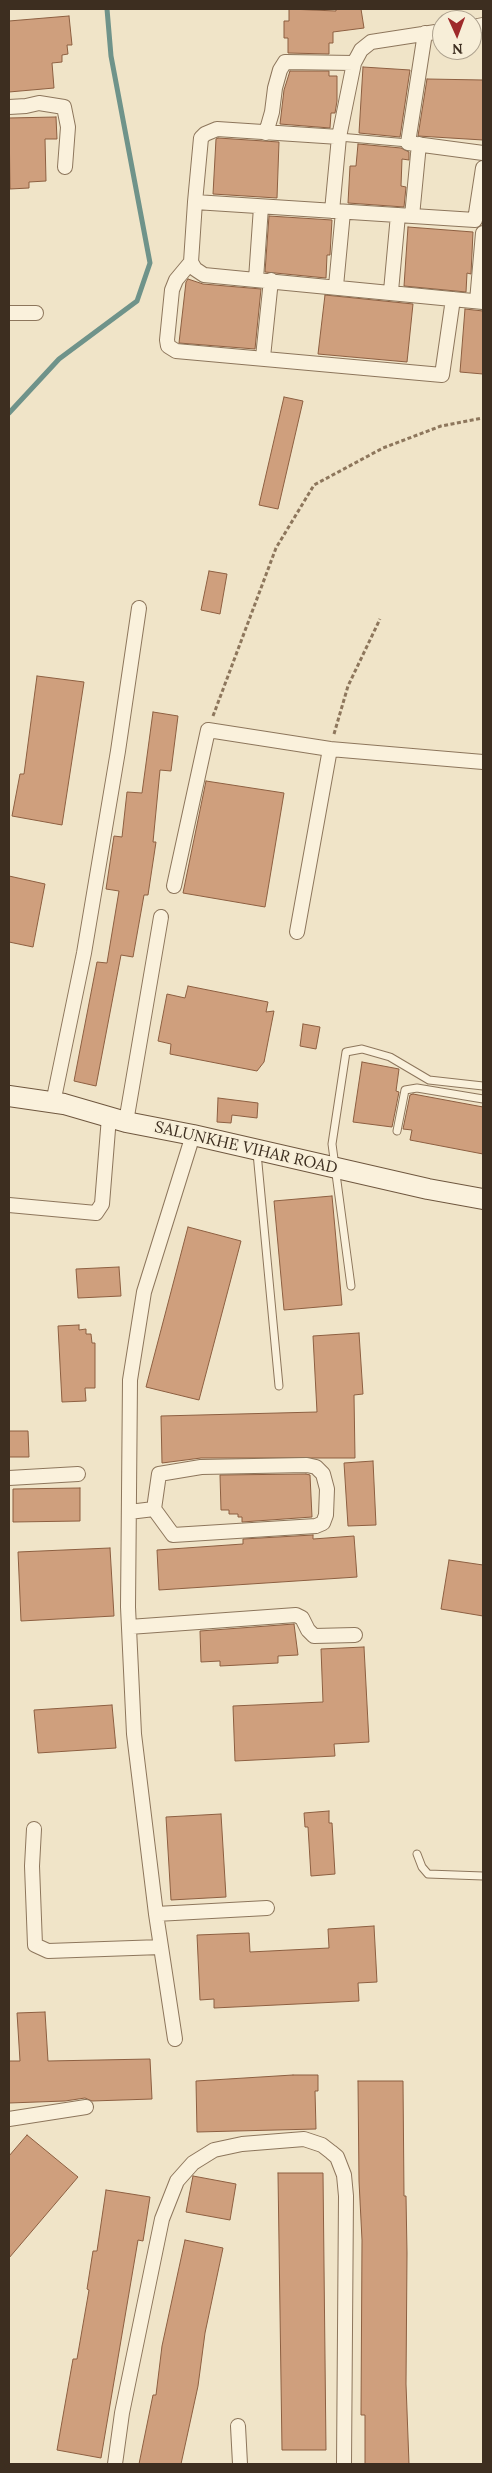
<!DOCTYPE html>
<style>
body{margin:0}
#map{position:relative;width:492px;height:2473px;overflow:hidden;background:#f0e4c8;font-family:Lora,serif}
canvas{display:block}
.frame{position:absolute;inset:0;border:10px solid #3d2e20;pointer-events:none}
.north{position:absolute;left:432px;top:10px;width:50px;height:50px;box-sizing:border-box;background:#f7eed8;border:1px solid #ada18e;border-radius:50%;rotate:178deg;font-size:14px;font-weight:700;line-height:20px;text-align:center;color:#3d2e20}
.north::after{content:'';display:block;margin:auto;width:18px;height:22px;background:#9e2a2b;clip-path:polygon(50% 0,100% 100%,50% 72%,0 100%)}
</style>
<div id="map">
<canvas width="492" height="2473"></canvas>
<div class="frame"></div>
<div class="north">N</div>
</div>
<script>
const c = document.querySelector('canvas').getContext('2d');
c.lineJoin = 'round';
const shape = rows => new Path2D(rows.map(r => 'M' + r).join(''));
function stroke(path, color, width, dash) { c.strokeStyle = color; c.lineWidth = width; c.lineCap = dash ? 'butt' : 'round'; c.setLineDash(dash || []); c.stroke(path); }
function paint(path, color) { c.fillStyle = color; c.fill(path, 'evenodd'); }
function label(font, color, halo, rows, align = 'center') {
  c.font = font + ' Lora,serif'; c.lineWidth = 4.5; c.setLineDash([]); c.textBaseline = 'middle'; c.strokeStyle = halo; c.fillStyle = color; for (const [text, x, y, turn = 0] of rows) {
    c.save(); c.translate(x, y); c.rotate((+turn || 0) * Math.PI / 180); c.textAlign = isNaN(turn) ? turn : align; if (halo) c.strokeText(text, 0, 0); c.fillText(text, 0, 0); c.restore();
  }
}
stroke(shape([
 [9,413,59,359,137,301,150,263,111,56,107,9]
]), '#6f938a', 5);
const building = shape([
 [289,9,336,11,336,9,361,9,364,28,333,32,333,43,329,43,329,54,288,53,288,38,284,38,284,21,289,21,289,9],
 [69,16,72,45,67,45,68,54,62,55,62,62,52,63,54,88,9,92,9,21,69,16],
 [363,67,410,70,400,137,359,133,363,67],
 [290,71,329,71,329,76,337,76,337,101,335,113,331,113,330,128,280,124,284,90,290,71],
 [427,79,483,80,483,140,418,136,427,79],
 [56,117,57,139,45,139,46,181,29,182,29,188,10,189,9,118,56,117],
 [218,138,279,142,277,198,213,194,216,139,218,138],
 [358,144,401,148,409,152,409,160,402,159,401,186,406,187,404,207,348,203,350,166,356,166,358,144],
 [269,216,332,220,330,255,327,255,326,278,265,272,269,216],
 [408,227,473,232,471,274,467,273,466,292,404,286,408,227],
 [188,279,203,284,261,289,255,349,179,343,186,282,188,279],
 [325,295,413,304,407,362,318,354,325,295],
 [465,309,483,311,483,374,460,372,465,309],
 [284,397,303,401,278,509,259,505,284,397],
 [209,571,227,574,220,614,201,610,209,571],
 [37,676,84,682,62,825,12,816,20,774,24,774,37,676],
 [153,712,178,716,171,771,160,770,153,842,156,842,148,895,144,895,133,957,121,955,96,1086,74,1081,97,962,107,963,119,891,106,889,114,836,122,837,127,792,142,793,153,712],
 [206,781,284,793,265,907,183,893,206,781],
 [9,876,45,884,33,947,9,942,9,876],
 [188,986,268,1002,266,1012,274,1011,264,1062,257,1071,170,1054,171,1044,158,1041,167,994,185,998,188,986],
 [303,1024,320,1027,316,1049,300,1046,303,1024],
 [362,1062,399,1069,396,1091,399,1092,392,1127,353,1122,362,1062],
 [413,1094,483,1107,483,1154,410,1140,412,1130,403,1129,410,1095,413,1094],
 [218,1098,258,1103,257,1118,232,1115,231,1123,217,1122,218,1098],
 [332,1196,342,1305,284,1310,274,1201,332,1196],
 [188,1227,241,1241,199,1400,146,1387,188,1227],
 [119,1267,121,1296,78,1298,76,1269,119,1267],
 [79,1325,79,1330,86,1329,86,1334,91,1334,92,1343,95,1343,95,1388,85,1388,86,1401,62,1402,58,1326,79,1325],
 [359,1333,363,1394,354,1395,355,1458,201,1458,162,1463,161,1416,317,1412,313,1336,359,1333],
 [9,1431,28,1431,29,1457,9,1457,9,1431],
 [373,1461,376,1525,348,1526,344,1463,373,1461],
 [306,1474,310,1475,312,1517,242,1522,242,1517,238,1517,238,1514,229,1514,229,1510,221,1510,220,1475,306,1474],
 [80,1488,80,1521,13,1522,13,1489,80,1488],
 [313,1535,313,1539,354,1536,357,1577,159,1590,157,1550,243,1544,243,1539,313,1535],
 [110,1548,114,1616,21,1621,18,1552,110,1548],
 [449,1560,483,1565,483,1616,441,1609,449,1560],
 [294,1624,298,1655,278,1656,278,1663,220,1666,220,1661,201,1662,200,1631,294,1624],
 [364,1647,369,1742,334,1744,335,1756,235,1761,233,1706,323,1702,321,1649,364,1647],
 [112,1705,116,1748,38,1753,34,1710,112,1705],
 [329,1811,329,1823,332,1823,335,1874,311,1876,308,1827,305,1827,304,1813,329,1811],
 [221,1814,226,1897,171,1900,166,1817,221,1814],
 [374,1926,377,1982,358,1983,359,2001,214,2008,214,1999,200,2000,197,1935,249,1933,250,1952,329,1948,328,1929,374,1926],
 [45,2012,48,2061,150,2059,152,2099,92,2101,85,2098,65,2101,9,2103,9,2061,20,2061,17,2013,45,2012],
 [293,2075,318,2075,318,2091,315,2091,316,2129,197,2132,196,2081,293,2075],
 [358,2081,403,2081,404,2196,406,2196,407,2253,406,2384,409,2464,365,2464,365,2415,361,2415,362,2240,359,2181,358,2081],
 [27,2135,78,2177,9,2258,9,2156,27,2135],
 [278,2173,323,2173,326,2450,282,2450,278,2173],
 [193,2176,236,2184,230,2220,186,2212,193,2176],
 [106,2190,150,2197,143,2241,138,2240,101,2458,57,2450,73,2359,77,2359,89,2290,87,2289,93,2251,97,2251,106,2190],
 [185,2240,223,2248,205,2333,198,2386,181,2464,139,2464,153,2395,156,2395,162,2346,185,2240]
]);
paint(building, '#cf9f7d');
stroke(building, '#8d5f41', 1);
const lane = shape([
 [339,137,408,143],
 [397,1131,405,1090,417,1088,483,1099],
 [257,1153,279,1386],
 [351,1286,332,1144,346,1052,362,1049,390,1057,429,1080,483,1086],
 [417,1854,422,1867,428,1874,483,1876]
]);
const street = shape([
 [472,27,483,25],
 [425,33,408,143,483,153],
 [9,107,26,106,39,103,64,107,68,127,65,167],
 [266,133,272,112,275,88,280,70,285,62,354,63],
 [339,137,217,129,205,134,201,138,195,202,191,262,195,269,204,275,483,302],
 [195,202,475,220,483,168],
 [332,211,339,137,354,63,361,50,371,42,442,31],
 [412,216,419,144],
 [191,262,176,280,172,290,167,340,168,346,176,351,442,375,453,299],
 [256,279,261,207],
 [336,286,343,212],
 [391,291,398,215],
 [477,301,483,233],
 [9,313,36,313],
 [263,357,271,280],
 [174,886,208,730,330,749,483,762],
 [297,932,330,749],
 [53,1103,84,953,118,751,139,608],
 [126,1122,161,917],
 [9,1205,96,1213,102,1204,109,1117],
 [307,1465,316,1467,323,1474,327,1489,326,1515,323,1523,316,1526,173,1535,154,1509,159,1474,201,1467,307,1465],
 [9,1478,78,1474],
 [129,1512,154,1509],
 [129,1627,296,1615,302,1618,308,1630,314,1636,355,1635],
 [34,1829,32,1866,35,1945,48,1951,161,1947],
 [156,1914,267,1908],
 [175,2039,156,1914,134,1734,128,1607,130,1380,144,1292,193,1135],
 [9,2119,86,2107],
 [238,2426,240,2464],
 [115,2464,122,2413,162,2219,177,2181,193,2163,214,2150,242,2144,304,2139,322,2145,331,2152,337,2157,344,2175,346,2196,344,2464]
]);
const secondary = shape([
 [9,1096,64,1104,126,1122,193,1135,428,1189,483,1199]
]);
stroke(lane, '#8d765c', 9);
stroke(street, '#8d765c', 16);
stroke(secondary, '#6f573f', 22);
stroke(shape([
 [213,716,276,548,314,485,383,448,441,426,483,418],
 [334,734,348,686,380,619]
]), '#8d765c', 3, [4, 2.5]);
stroke(lane, '#faf1dc', 7);
stroke(street, '#faf1dc', 14);
stroke(secondary, '#faf1dc', 20);
label('16px', '#3d2e20', '#f7eed8', [
 ["SALUNKHE VIHAR ROAD",246,1148,13]
]);
</script>
